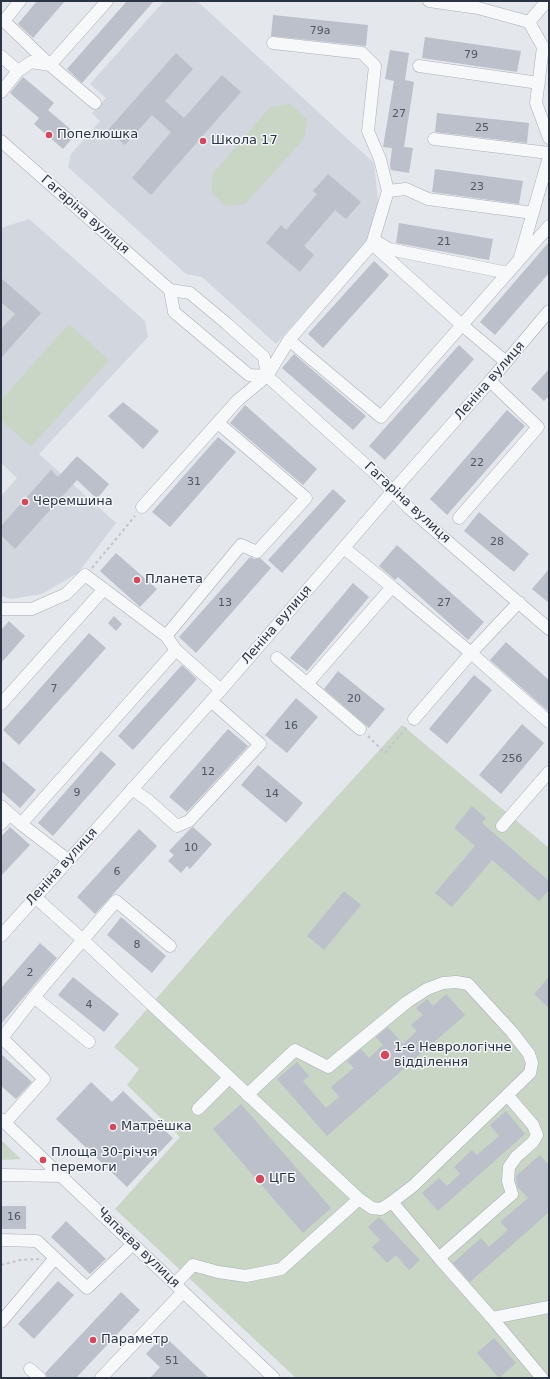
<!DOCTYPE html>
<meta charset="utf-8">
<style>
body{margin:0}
#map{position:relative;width:550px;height:1379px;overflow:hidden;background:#e4e7ec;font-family:"DejaVu Sans",sans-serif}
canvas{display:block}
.frame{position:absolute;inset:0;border:2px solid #2b3445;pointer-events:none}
</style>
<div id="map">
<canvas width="550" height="1379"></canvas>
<div class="frame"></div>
</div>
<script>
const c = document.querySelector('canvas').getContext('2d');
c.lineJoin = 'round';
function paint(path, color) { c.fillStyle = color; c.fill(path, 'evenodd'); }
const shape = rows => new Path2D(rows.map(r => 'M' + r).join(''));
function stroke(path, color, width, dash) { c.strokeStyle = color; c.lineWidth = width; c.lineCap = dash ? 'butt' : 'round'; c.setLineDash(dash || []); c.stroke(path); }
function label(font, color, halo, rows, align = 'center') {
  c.font = font + ' "DejaVu Sans",sans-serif'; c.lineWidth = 3; c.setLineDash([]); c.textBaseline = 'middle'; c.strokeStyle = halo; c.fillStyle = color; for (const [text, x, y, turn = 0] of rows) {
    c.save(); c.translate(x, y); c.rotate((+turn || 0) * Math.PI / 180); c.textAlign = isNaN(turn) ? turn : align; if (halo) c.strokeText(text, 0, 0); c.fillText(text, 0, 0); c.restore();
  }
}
paint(shape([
 [164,1,197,1,374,163,378,201,366,242,276,344,202,277,186,274,68,167,71,154,100,121,92,113,106,98,90,84],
 [29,219,145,321,148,337,39,454,116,523,78,573,42,594,11,599,1,596,1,496,17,478,1,463,1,228]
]), '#d2d6de');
paint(shape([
 [290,104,307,119,304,139,245,204,225,206,211,192,213,173,270,107],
 [69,324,109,360,31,447,1,420,1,400],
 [402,725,549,848,549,1378,296,1378,115,1209,180,1137,127,1085,139,1069,114,1047,224,921],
 [1,1140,21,1159,1,1160]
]), '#c9d6c5');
paint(shape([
 [37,1,65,1,33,38,18,24],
 [127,1,154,1,82,83,67,69],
 [273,15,368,25,366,46,271,36],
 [425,37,521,51,517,72,422,58],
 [390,50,409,53,405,80,414,82,404,147,413,148,409,173,391,170,390,166,392,148,383,147,394,81,385,79],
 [176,53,193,69,165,101,184,118,222,75,241,92,151,195,132,178,171,132,152,115,125,145,108,130],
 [23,77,54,103,48,110,76,134,63,149,34,124,39,118,10,93],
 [437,113,529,123,527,143,435,132],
 [435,169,523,181,519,204,432,192],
 [328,174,361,202,346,219,335,210,304,246,314,255,300,272,266,243,281,225,286,230,317,194,313,191],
 [399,223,493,239,489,260,396,243],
 [549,242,549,273,495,335,480,322],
 [374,261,389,275,323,348,308,334],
 [1,278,41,313,1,358,1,329,15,314,1,302],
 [459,345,474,359,385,460,369,446],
 [294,354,366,416,353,430,282,368],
 [549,369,549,396,544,401,531,389],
 [123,402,159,431,143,449,108,416],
 [245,405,317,469,303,485,230,423],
 [507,410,525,426,447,515,430,499],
 [218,437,236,452,170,527,152,512],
 [77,456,109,484,97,499,77,480,15,549,1,535,1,526,51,470,58,477],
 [333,489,346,501,282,573,268,560],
 [479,512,529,554,514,572,464,531],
 [397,545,484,622,468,640,398,577,395,580,379,566],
 [116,553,157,589,140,607,100,571],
 [250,557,254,559,260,558,271,568,196,653,179,637],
 [549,569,549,603,532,589],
 [353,583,369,597,307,671,290,658],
 [114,616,122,624,116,631,108,623],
 [9,621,25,636,1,663,1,630],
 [89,633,106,648,19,745,3,730],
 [506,642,549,680,549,712,490,660],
 [182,665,197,679,133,750,118,736],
 [338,671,385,709,369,728,324,689],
 [474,675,492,690,447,744,429,729],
 [296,698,318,717,287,753,265,735],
 [522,724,544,743,501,794,479,775],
 [228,729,248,746,187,812,169,797],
 [101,751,116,764,53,836,38,823],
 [1,760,36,790,20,808,1,791],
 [258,765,303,803,286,823,241,785],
 [472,806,486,818,482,823,549,881,549,890,539,901,492,860,452,907,435,893,475,846,454,828],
 [10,827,30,845,1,876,1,837],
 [193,827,212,844,190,869,187,866,181,873,168,861,174,855,169,851,190,829],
 [139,829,157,846,95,914,77,897],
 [344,891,361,905,324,950,307,936],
 [121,917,166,956,152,973,107,935],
 [40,943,57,958,1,1024,1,988],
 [73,977,119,1014,104,1032,58,995],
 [549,977,549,1008,534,994],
 [446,994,465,1015,327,1136,277,1079,297,1062,309,1076,303,1081,326,1108,339,1097,331,1087,354,1068,347,1061,361,1049,369,1058,383,1045,376,1037,388,1027,403,1044,417,1031,411,1025,423,1015,416,1008,427,999,433,1006],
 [1,1054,32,1082,16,1099,1,1086],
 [91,1082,112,1102,123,1091,173,1138,127,1187,56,1119],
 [241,1104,331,1208,303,1233,213,1129],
 [506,1111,525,1134,438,1211,422,1193,439,1178,447,1186,460,1174,454,1167,472,1150,477,1155,499,1136,490,1125],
 [540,1155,549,1165,549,1212,470,1282,453,1263,481,1238,489,1247,508,1230,500,1222,528,1198,517,1186,516,1176],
 [1,1206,26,1206,26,1229,1,1229],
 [379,1217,420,1260,409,1270,396,1255,387,1263,372,1247,380,1240,368,1227],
 [66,1221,106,1259,90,1274,51,1237],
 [58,1281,74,1295,34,1339,18,1324],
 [121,1292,140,1310,76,1378,47,1378,45,1373],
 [163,1335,209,1378,150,1378,160,1367,146,1354],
 [494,1338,516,1363,499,1378,477,1353]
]), '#bbc0ca');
const minor = shape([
 [20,1,4,21,50,65,95,103],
 [429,1,478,8,529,22,543,47,536,103,549,138],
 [529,22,547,1],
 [1,56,18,71,1,92],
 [419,66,539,83],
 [18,71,31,62,50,65,107,1],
 [434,139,549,153],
 [1,141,170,290,190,293,226,323,264,357,267,376,378,476,410,509,549,629],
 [388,191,406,189,428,199,533,213],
 [376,241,389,249,508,273],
 [372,244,462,325,506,362],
 [520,257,549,157],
 [170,290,174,312,249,375,267,376],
 [289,340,381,417,549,226],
 [142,507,238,400,267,376,289,340,372,244,388,191,380,159,368,131,375,66,362,53,273,43],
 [459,518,538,427,490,381],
 [392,587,471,653,549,722],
 [1,609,32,609,66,594,85,575,166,636,176,650,221,690],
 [166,636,241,545,257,552,306,498,218,423],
 [277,658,360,729],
 [307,684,392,587,344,548],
 [1,704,104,589],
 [414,719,471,653,519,602],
 [132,789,149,801,177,826,189,821,260,744,211,701],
 [1,806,21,824,68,860],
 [1,824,10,814],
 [21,824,176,650],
 [502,826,549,772],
 [35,897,83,940,359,1199,281,1269,246,1276,218,1272,193,1265,175,1284],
 [1,936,221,690,392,492,490,381,549,311],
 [34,997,89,1042],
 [247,1095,295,1050,328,1067,407,1002,427,989,443,983,456,982,468,984,512,1032,529,1054,532,1063,530,1073,413,1186,392,1202,381,1209,372,1208,359,1199],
 [198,1109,229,1078],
 [1,1119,274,1378],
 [5,1123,44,1079,2,1038,34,997,116,901,170,946],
 [1,1175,61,1176],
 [392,1202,439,1258,512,1194,508,1181,509,1167,516,1157,533,1142,537,1135,533,1125,508,1096],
 [1,1240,37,1241,87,1288,133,1244],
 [439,1258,492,1318,549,1307],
 [492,1318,542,1378],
 [1,1322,55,1258],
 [30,1369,40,1378],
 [101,1378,183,1292]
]);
stroke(minor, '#a9aeb7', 13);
stroke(shape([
 [92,568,135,516],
 [368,736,385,753,407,727],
 [1,1265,20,1260,39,1259]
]), '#c2c5cb', 2, [3, 3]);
stroke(minor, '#f7f8fa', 12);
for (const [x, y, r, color] of [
 [49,135,4,"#d1495b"],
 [203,141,4,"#d1495b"],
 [25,502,4,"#d1495b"],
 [137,580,4,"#d1495b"],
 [385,1055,5,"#d1495b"],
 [113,1127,4,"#d1495b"],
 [43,1160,4,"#d1495b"],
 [260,1179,5,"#d1495b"],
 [93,1340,4,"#d1495b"]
]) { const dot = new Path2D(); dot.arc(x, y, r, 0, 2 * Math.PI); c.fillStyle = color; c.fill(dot); stroke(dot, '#f4f6f9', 1.5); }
label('11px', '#4f5766', null, [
 ["79а",320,31],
 ["79",471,55],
 ["27",399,114],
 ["25",482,128],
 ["23",477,187],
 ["21",444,242],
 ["22",477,463],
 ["31",194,482],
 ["28",497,542],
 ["13",225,603],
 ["27",444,603],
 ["7",54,689],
 ["20",354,699],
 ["16",291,726],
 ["25б",512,759],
 ["12",208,772],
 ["9",77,793],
 ["14",272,794],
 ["10",191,848],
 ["6",117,872],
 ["8",137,945],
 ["2",30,973],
 ["4",89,1005],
 ["16",14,1217],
 ["51",172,1361]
]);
label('13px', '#2b3445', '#f4f6f9', [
 ["Попелюшка",57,135],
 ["Школа 17",211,141],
 ["Черемшина",33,502],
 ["Планета",145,580],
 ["1-е Неврологічне",394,1048],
 ["відділення",394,1063],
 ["Матрёшка",121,1127],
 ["Площа 30-річчя",51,1153],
 ["перемоги",51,1168],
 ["ЦГБ",269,1179],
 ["Параметр",101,1340]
], 'left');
label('13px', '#2b3445', '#f4f6f9', [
 ["Гагаріна вулиця",85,215,41],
 ["Леніна вулиця",490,381,-49],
 ["Гагаріна вулиця",407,503,43],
 ["Леніна вулиця",277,625,-49],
 ["Леніна вулиця",62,867,-48],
 ["Чапаєва вулиця",138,1248,44]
]);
</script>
